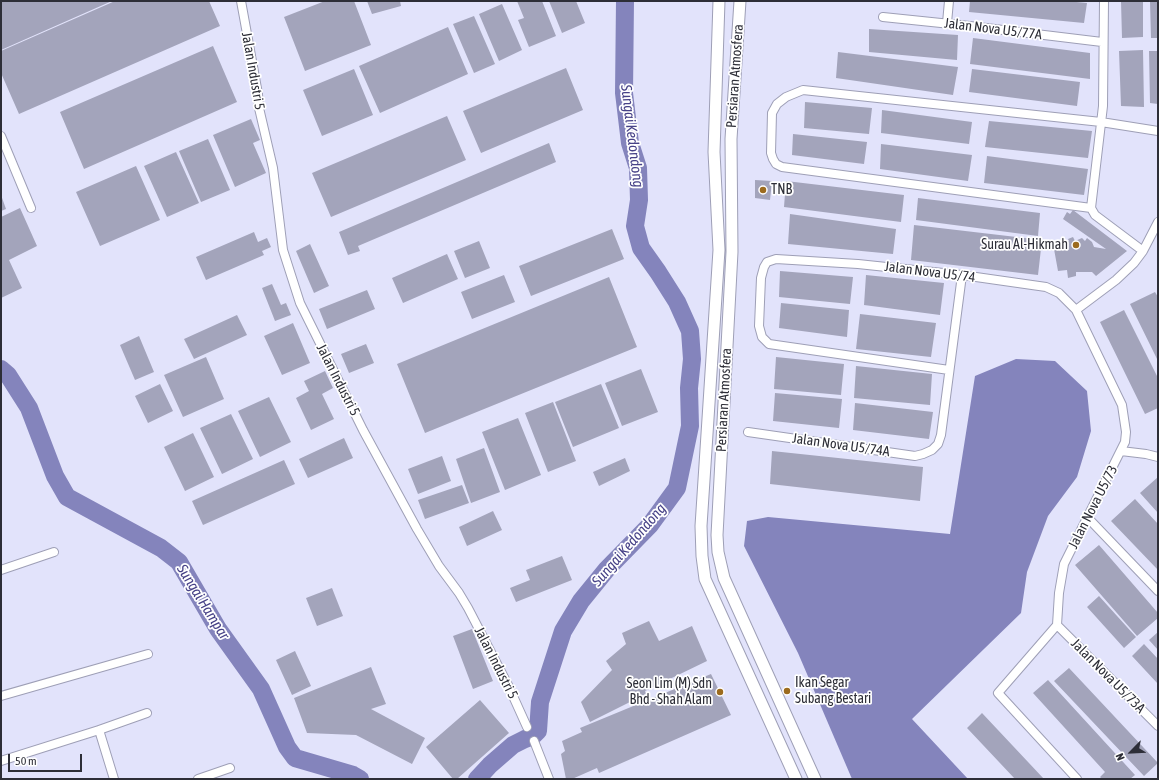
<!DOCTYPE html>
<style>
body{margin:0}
#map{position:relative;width:1159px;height:780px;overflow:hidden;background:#e2e3fb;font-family:"Asap Condensed",sans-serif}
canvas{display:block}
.frame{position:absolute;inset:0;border:2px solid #2d2e37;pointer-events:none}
.north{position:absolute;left:1111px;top:732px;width:40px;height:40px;-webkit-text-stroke:3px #fff;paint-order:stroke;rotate:246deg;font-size:11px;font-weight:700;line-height:16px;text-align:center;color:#2d2e37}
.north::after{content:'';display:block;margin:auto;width:14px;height:18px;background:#2d2e37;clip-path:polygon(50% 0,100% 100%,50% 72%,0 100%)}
.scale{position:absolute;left:8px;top:754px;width:74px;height:18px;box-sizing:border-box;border:2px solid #2d2e37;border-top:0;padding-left:5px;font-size:12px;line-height:14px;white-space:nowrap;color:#2d2e37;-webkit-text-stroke:3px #fff;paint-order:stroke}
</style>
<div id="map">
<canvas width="1159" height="780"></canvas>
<div class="frame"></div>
<div class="north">N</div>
<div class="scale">50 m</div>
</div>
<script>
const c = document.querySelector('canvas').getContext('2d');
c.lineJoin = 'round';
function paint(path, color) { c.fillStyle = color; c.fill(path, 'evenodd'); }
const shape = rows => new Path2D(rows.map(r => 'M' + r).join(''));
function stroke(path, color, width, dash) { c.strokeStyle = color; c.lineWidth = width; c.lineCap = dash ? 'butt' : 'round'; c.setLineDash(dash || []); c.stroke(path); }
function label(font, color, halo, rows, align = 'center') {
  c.font = font + ' "Asap Condensed",sans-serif'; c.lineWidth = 3.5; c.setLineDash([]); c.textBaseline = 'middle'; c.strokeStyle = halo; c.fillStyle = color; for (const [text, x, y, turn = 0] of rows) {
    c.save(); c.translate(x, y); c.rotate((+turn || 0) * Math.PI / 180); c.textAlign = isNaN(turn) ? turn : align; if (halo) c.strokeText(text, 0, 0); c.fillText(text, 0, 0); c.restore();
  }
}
paint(shape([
 [1016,359,1055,361,1087,391,1091,431,1077,477,1048,516,1027,572,1021,613,912,719,968,779,852,779,798,653,744,546,747,521,768,517,950,534,975,376]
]), '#8484bc');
stroke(shape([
 [1,369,8,375,29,408,55,476,67,497,161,548,179,562,218,629,261,689,287,747,295,758,353,775,360,779],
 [477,779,490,765,513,745,525,739,533,736,538,731,540,702,563,631,581,601,607,569,650,525,677,488,690,426,689,388,692,359,690,331,677,302,658,272,641,248,635,226,639,200,638,168,630,143,624,93,625,1]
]), '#8484bc', 18);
paint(shape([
 [1,1,112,1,1,50],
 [115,1,209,1,220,26,19,114,1,73,1,51],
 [325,1,354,1,371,45,305,71,284,17],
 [367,1,400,1,401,6,372,14],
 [517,1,542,1,556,36,529,47,518,20,524,18],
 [549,1,576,1,585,23,562,33],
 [970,1,1066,1,1087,3,1084,23,969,12],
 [1121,1,1143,1,1143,37,1122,38],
 [1150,1,1158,1,1158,38,1151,38],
 [502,4,522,50,499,61,479,14],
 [474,16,495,64,474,73,453,24],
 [448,27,468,74,380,113,359,66],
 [869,29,958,35,957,60,869,52],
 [973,38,1090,53,1090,79,970,64],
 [213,46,237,102,84,169,60,112],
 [1143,50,1144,107,1121,106,1119,51],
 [1149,51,1158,51,1158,104,1150,103],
 [838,52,958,67,953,95,836,78],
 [566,68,583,110,481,153,463,111],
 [354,69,373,115,322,136,303,90],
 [972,69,1080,82,1077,106,969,92],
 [805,102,872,108,869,134,804,128],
 [882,110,972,122,969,144,881,133],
 [447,116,466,160,331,217,312,173],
 [251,119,260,140,253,143,266,173,235,187,213,135],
 [989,121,1092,131,1088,158,985,147],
 [793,134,867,142,864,164,792,155],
 [208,139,230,190,201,202,179,151],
 [549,143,556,162,358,246,360,251,348,255,339,232],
 [881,144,972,155,968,181,880,169],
 [176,152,199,203,167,217,144,166],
 [987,156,1088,169,1084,195,984,183],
 [136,166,160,220,100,246,76,192],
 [755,180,772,181,770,200,755,198],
 [786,181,904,195,901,222,784,207],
 [1,195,6,209,1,211],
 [918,198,1040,213,1038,236,916,220],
 [20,208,37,246,9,260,22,288,1,298,1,217],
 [1073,210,1127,251,1096,276,1092,272,1076,272,1076,276,1068,278,1067,270,1058,271,1054,249,1059,248,1058,243,1061,242,1062,244,1069,241,1068,239,1073,237,1075,241,1082,238,1085,241,1087,238,1092,242,1094,247,1106,249,1063,219,1067,212,1070,214],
 [790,214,896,229,893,254,788,244],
 [914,225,1042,240,1038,275,911,260],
 [612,229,624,259,531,296,519,266],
 [254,232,258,242,267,238,271,247,262,251,264,255,206,280,196,257],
 [479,241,490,268,465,278,454,251],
 [310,244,329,286,314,293,296,251],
 [447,254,458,279,403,303,392,278],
 [780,271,853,277,850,304,779,297],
 [504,275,515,302,472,319,461,292],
 [866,275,944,283,940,315,864,305],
 [609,277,637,347,425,433,397,364],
 [272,284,281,305,286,303,291,315,275,321,262,288],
 [367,290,375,309,327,329,319,309],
 [1155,292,1158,297,1158,361,1130,304],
 [781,303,849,310,847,337,779,328],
 [1124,310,1158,378,1158,408,1145,414,1100,322],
 [860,314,936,323,931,357,856,349],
 [237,315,247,335,194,359,184,339],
 [293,323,310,363,282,375,264,336],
 [139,336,154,372,135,380,120,345],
 [366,344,374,363,349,373,341,354],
 [206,357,224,399,183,417,164,375],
 [776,357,844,364,841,395,774,389],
 [856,366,932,374,930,405,854,398],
 [641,369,658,412,622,426,605,383],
 [325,371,333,388,322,394,334,419,311,430,296,398,309,391,304,381],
 [160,384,173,411,148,423,135,396],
 [601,384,619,428,573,447,555,402],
 [775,393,842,399,839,428,773,421],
 [269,397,291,442,260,457,238,411],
 [553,402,576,461,548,472,525,413],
 [855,403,933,412,929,439,853,430],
 [231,414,253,459,222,474,200,428],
 [518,418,541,475,505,490,482,432],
 [193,433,214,477,185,491,164,447],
 [344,438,353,458,308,478,299,459],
 [484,448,500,492,471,503,456,459],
 [772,451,923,467,920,501,770,484],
 [442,456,451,481,418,494,408,469],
 [625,458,630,471,599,486,593,472],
 [284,460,295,484,203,525,192,501],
 [1158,477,1158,513,1140,493],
 [462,485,469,503,425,519,418,500],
 [1135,499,1158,524,1158,570,1111,521],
 [493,511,502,530,467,546,459,527],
 [1099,545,1158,613,1158,618,1137,636,1075,565],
 [562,556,572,580,516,602,510,588,530,580,526,570],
 [332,588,343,616,317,626,306,598],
 [1099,596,1136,637,1124,648,1087,607],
 [649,621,659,641,692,626,707,661,645,691,646,694,590,722,581,702,612,670,606,661,626,644,622,633],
 [472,629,493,681,473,689,453,636],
 [1158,632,1158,650,1149,640],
 [1144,644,1158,659,1158,684,1132,656],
 [295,651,311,686,292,695,276,660],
 [371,667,386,704,371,709,425,738,412,764,356,735,307,733,294,698],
 [1069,668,1158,763,1144,776,1054,681],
 [711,674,731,715,599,773,597,768,572,779,566,779,561,754,565,751,562,741,582,732,580,728],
 [1048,680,1135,775,1130,779,1102,779,1100,777,1105,772,1033,693],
 [480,700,509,733,457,779,453,779,426,747],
 [982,713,1044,779,1015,779,967,728]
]), '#a3a4bb');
const minor = shape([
 [241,1,258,94,259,108,273,168,283,250,300,303,363,430,417,529,439,566,459,593,468,608,508,685,527,727],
 [1104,1,1103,106,1091,208,1095,215,1143,251],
 [883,17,970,26,1102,42],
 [947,23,949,1],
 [1,136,31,208],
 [1091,208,782,167,776,164,773,159,771,153,772,113,777,104,786,97,803,90,1101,122,1158,131],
 [1076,310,1116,280,1134,263,1143,251,1158,222],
 [949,370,769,344,762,337,759,326,761,278,764,267,767,262,776,259,858,264,962,275,1046,287,1059,293,1076,310,1122,405,1126,432,1125,442,1064,564,1059,593,1057,625,998,693,1077,779],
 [748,432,915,456,923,454,932,450,938,444,941,435,962,275],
 [1121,451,1146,454,1158,457],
 [1088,518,1158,591],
 [1,570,54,552],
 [1057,625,1158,726],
 [1,696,148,654],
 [534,741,549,779],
 [1,761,99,730],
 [114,779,99,730,147,713],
 [198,779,230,768]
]);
const tertiary = shape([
 [719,1,714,152,719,250,701,526,702,556,705,579,796,779],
 [740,1,731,139,732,252,717,535,718,552,724,578,815,779]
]);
stroke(minor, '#9e9fb6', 10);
stroke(tertiary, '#9e9fb6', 13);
stroke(minor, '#fff', 8);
stroke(tertiary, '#fff', 11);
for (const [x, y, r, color] of [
 [763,190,4,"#9c6b1e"],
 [1076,245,4,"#9c6b1e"],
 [787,691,4,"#9c6b1e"],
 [720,692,4,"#9c6b1e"]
]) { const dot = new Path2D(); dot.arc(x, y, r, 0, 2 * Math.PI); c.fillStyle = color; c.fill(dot); stroke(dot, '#fff', 1.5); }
label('14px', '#2d2e37', '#fff', [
 ["Jalan Nova U5/77A",993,29,7],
 ["Jalan Industri 5",253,71,80],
 ["Persiaran Atmosfera",735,76,-86],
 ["Jalan Nova U5/74",930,272,7],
 ["Jalan Industri 5",338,380,63],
 ["Persiaran Atmosfera",724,400,-87],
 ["Jalan Nova U5/74A",841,445,8],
 ["Jalan Nova U5/73",1093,507,-63],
 ["Jalan Industri 5",496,663,63],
 ["Jalan Nova U5/73A",1108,676,45]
]);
label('14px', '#2d2e37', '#fff', [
 ["TNB",771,190],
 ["Surau Al-Hikmah",1068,245,"right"],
 ["Ikan Segar",795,683],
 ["Subang Bestari",795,699],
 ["Seon Lim (M) Sdn",712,684,"right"],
 ["Bhd - Shah Alam",712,700,"right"]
], 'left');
label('italic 15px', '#474287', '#fff', [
 ["Sungai Kedondong",632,136,83],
 ["Sungai Kedondong",629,545,-49],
 ["Sungai Hampar",203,602,58]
]);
</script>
